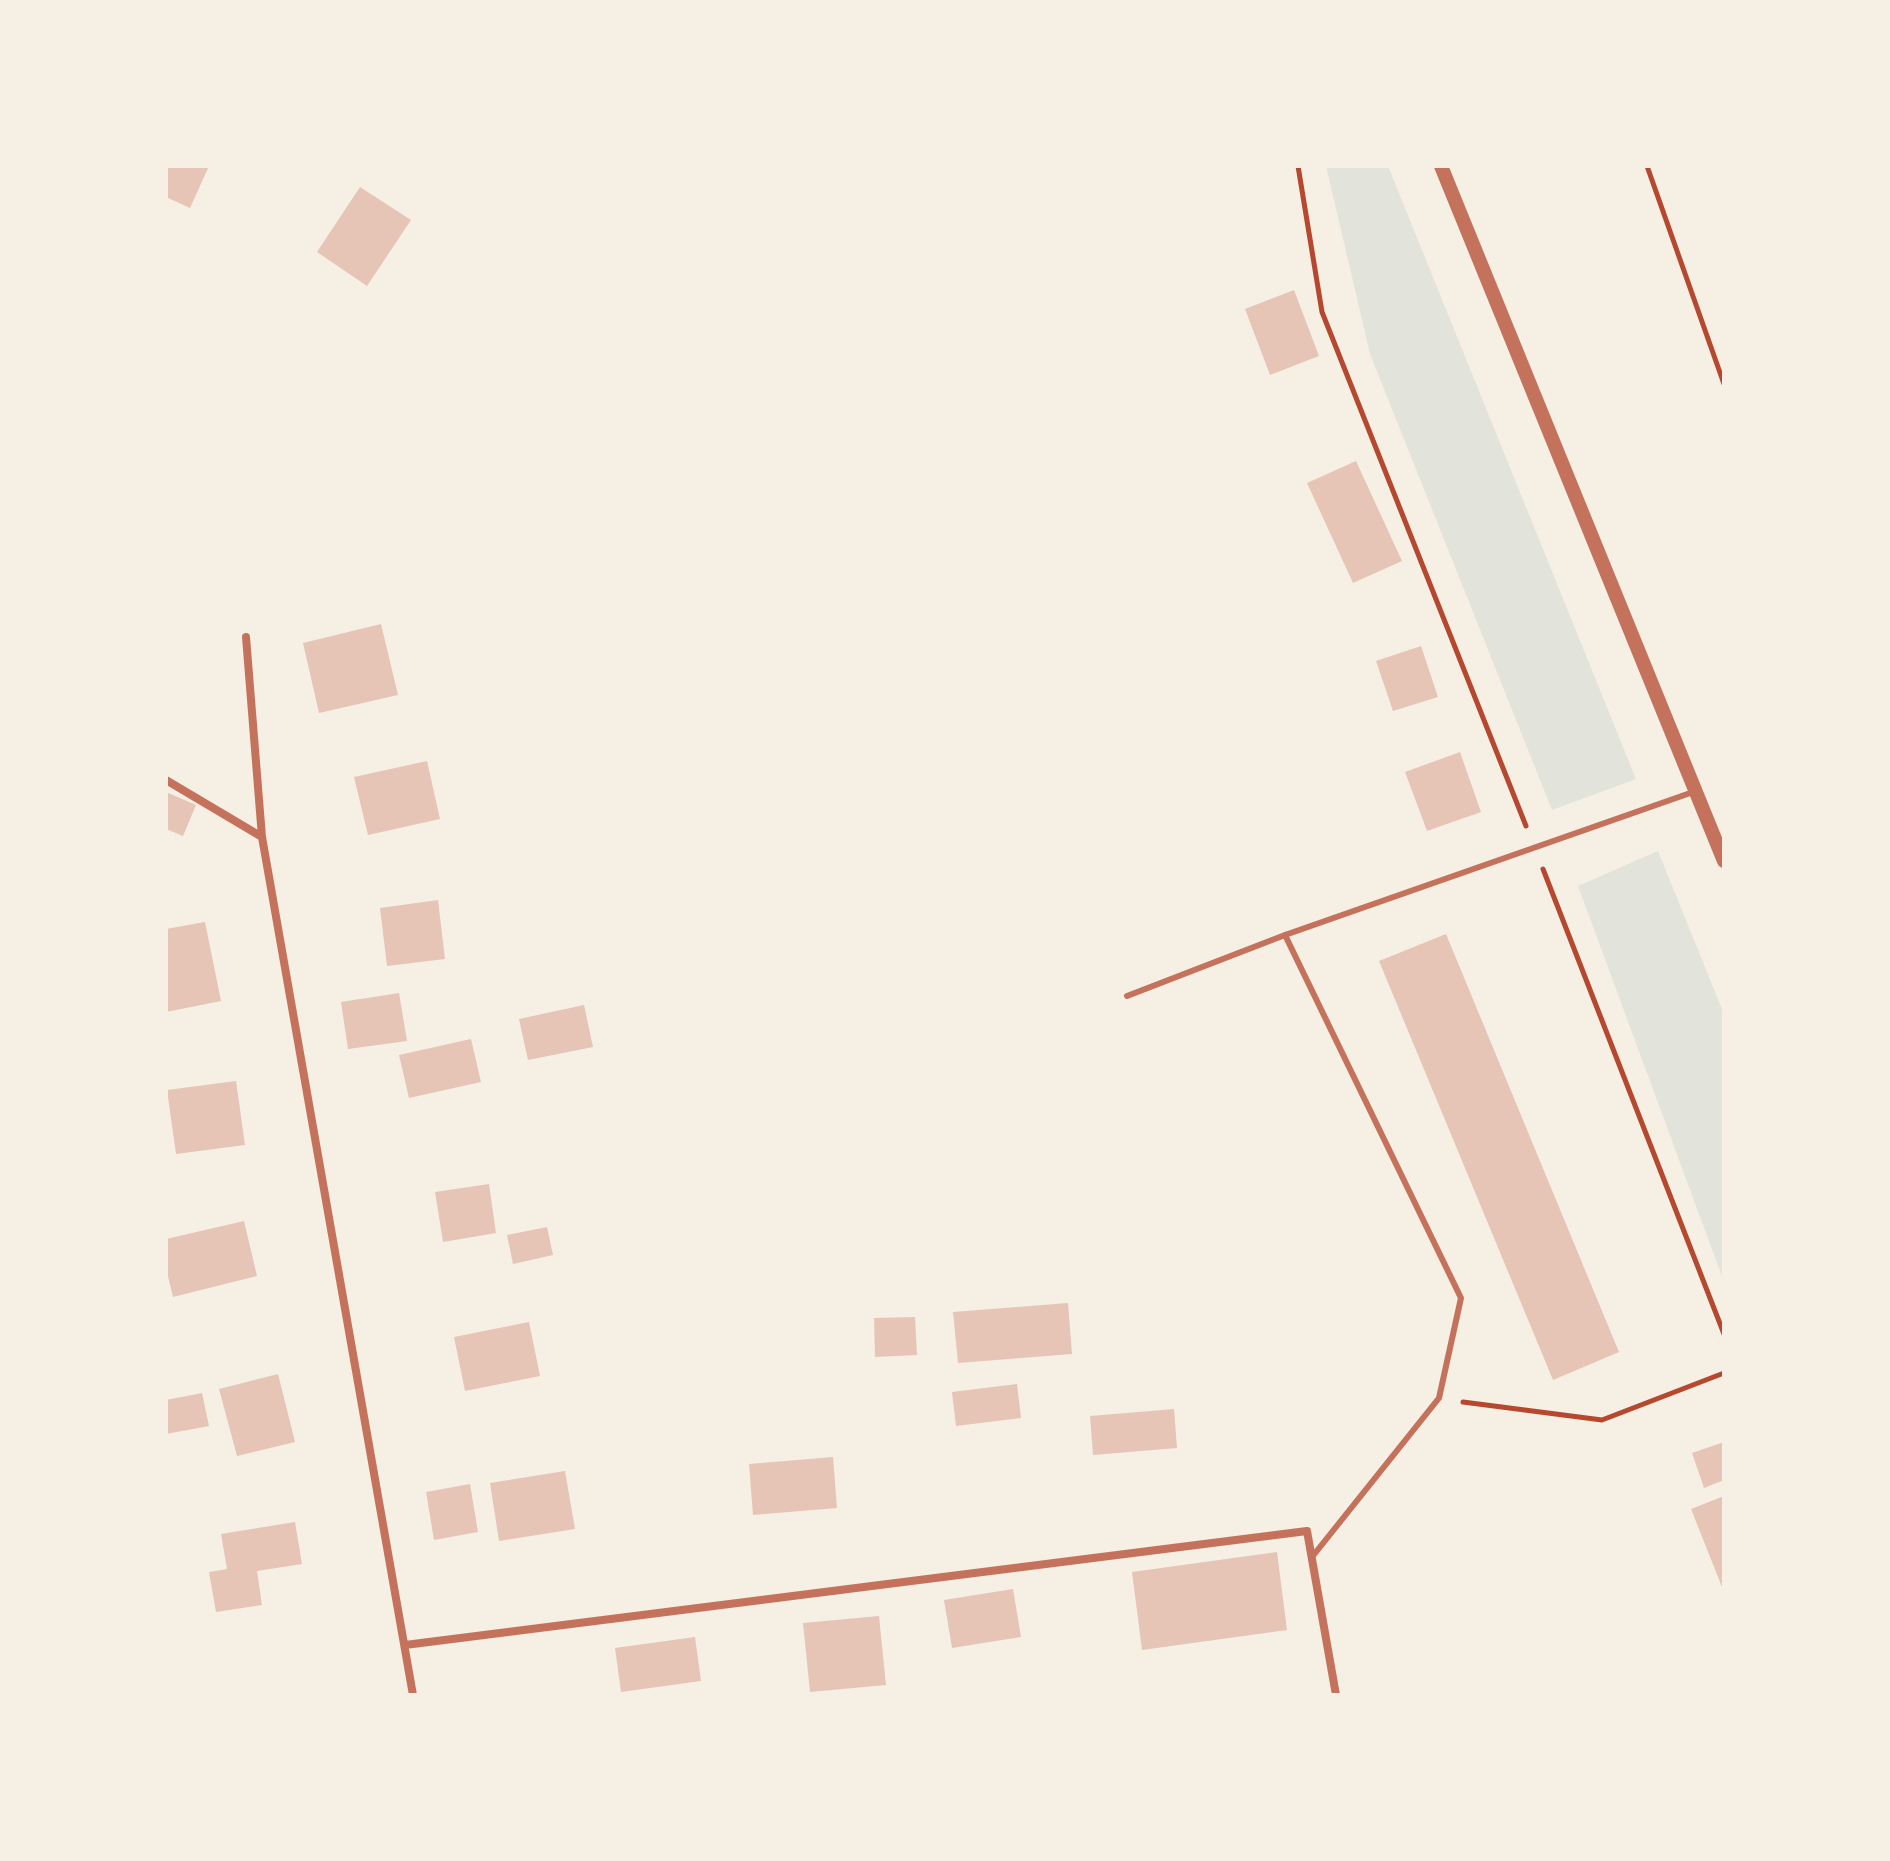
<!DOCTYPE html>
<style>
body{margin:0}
#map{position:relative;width:1890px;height:1861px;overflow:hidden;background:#f6efe4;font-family:Raleway,sans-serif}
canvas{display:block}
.frame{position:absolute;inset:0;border:168px solid #f6efe4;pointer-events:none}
</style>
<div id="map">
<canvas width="1890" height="1861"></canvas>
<div class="frame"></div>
</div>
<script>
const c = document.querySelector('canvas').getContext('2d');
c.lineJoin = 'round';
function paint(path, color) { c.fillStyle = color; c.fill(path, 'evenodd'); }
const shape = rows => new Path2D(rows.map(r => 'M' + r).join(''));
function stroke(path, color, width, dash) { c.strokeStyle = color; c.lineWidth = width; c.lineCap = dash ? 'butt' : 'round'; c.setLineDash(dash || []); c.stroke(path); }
paint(shape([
 [1326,166,1388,166,1636,779,1552,810,1370,354],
 [1658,851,1724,1014,1724,1282,1578,886]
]), '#e2e4dc');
paint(shape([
 [166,166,209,166,190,208,166,197],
 [360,187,411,220,367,286,317,252],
 [1294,290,1319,356,1270,375,1245,309],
 [1356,461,1402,561,1353,583,1307,483],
 [381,624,398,695,319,713,303,643],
 [1421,646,1438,697,1393,711,1376,661],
 [1460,752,1481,812,1427,831,1405,772],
 [427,761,440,819,368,835,354,777],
 [166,792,196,805,183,836,166,829],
 [438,900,445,959,387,966,380,908],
 [205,922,221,1001,166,1012,166,929],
 [1446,934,1619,1352,1553,1380,1379,961],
 [399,993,407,1041,348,1049,341,1002],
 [584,1005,593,1047,528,1060,519,1019],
 [471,1039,481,1082,409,1098,399,1055],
 [236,1081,245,1145,176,1154,167,1090],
 [489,1184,496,1233,443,1242,435,1192],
 [244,1221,257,1276,173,1297,166,1268,166,1239],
 [547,1227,553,1255,513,1264,507,1235],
 [1068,1303,1072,1354,958,1363,953,1312],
 [915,1317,917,1355,875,1357,874,1318],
 [529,1322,540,1376,465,1391,454,1337],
 [278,1374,295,1442,237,1456,219,1389],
 [1017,1384,1021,1418,956,1426,952,1392],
 [202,1393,209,1426,166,1434,166,1400],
 [1174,1409,1177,1448,1093,1455,1090,1416],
 [1724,1442,1724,1480,1704,1488,1692,1453],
 [833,1457,837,1508,753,1515,749,1464],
 [565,1471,575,1529,499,1541,490,1483],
 [470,1484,478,1532,434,1540,426,1492],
 [1724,1496,1724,1592,1691,1509],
 [295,1522,302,1564,257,1571,262,1605,216,1612,209,1572,227,1569,221,1534],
 [1277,1552,1287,1630,1142,1650,1132,1572],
 [1013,1589,1021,1637,952,1648,944,1600],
 [879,1616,886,1685,810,1692,803,1623],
 [695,1637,701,1681,621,1692,615,1648]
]), '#e6c5b7');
stroke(shape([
 [1298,166,1322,312,1526,826],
 [1647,166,1724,384],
 [1543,869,1724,1334],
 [1463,1402,1602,1420,1724,1373]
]), '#b5482f', 5);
stroke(shape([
 [1285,935,1461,1298,1439,1398,1312,1557],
 [1127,996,1285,935,1696,791]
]), '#c5725c', 6);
stroke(shape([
 [246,637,262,837,413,1695],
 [166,780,262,837],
 [405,1645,1307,1531,1336,1695]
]), '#c5725c', 8);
stroke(shape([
 [1441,166,1724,861]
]), '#c5725c', 14);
</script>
